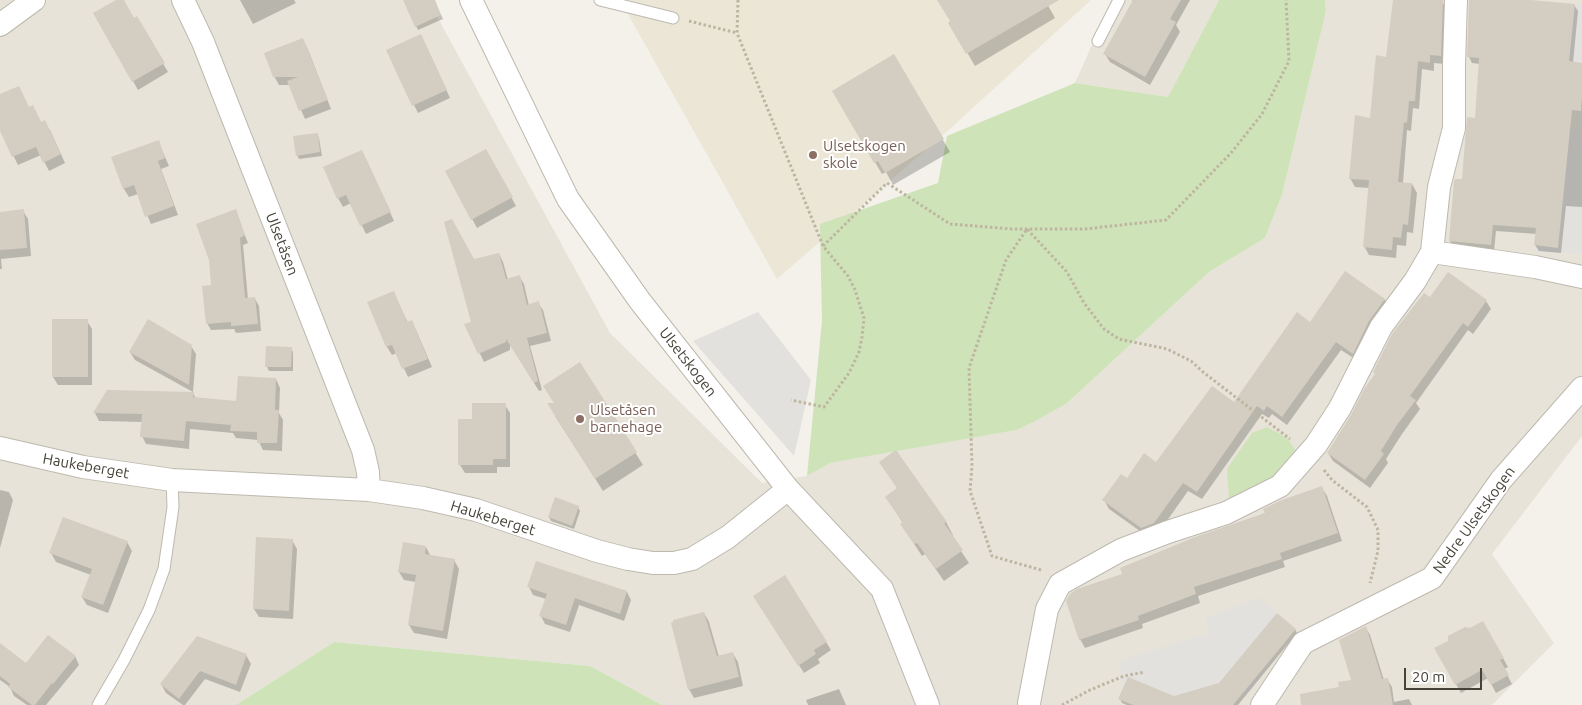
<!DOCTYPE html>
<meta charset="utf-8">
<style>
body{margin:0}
#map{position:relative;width:1582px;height:705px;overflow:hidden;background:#f3f1ea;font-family:Ubuntu,sans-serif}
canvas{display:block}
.scale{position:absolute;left:1404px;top:668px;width:78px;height:22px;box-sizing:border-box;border:2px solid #474239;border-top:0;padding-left:6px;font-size:15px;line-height:18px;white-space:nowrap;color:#474239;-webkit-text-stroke:4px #fff;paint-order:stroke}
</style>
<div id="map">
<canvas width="1582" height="705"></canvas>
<div class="scale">20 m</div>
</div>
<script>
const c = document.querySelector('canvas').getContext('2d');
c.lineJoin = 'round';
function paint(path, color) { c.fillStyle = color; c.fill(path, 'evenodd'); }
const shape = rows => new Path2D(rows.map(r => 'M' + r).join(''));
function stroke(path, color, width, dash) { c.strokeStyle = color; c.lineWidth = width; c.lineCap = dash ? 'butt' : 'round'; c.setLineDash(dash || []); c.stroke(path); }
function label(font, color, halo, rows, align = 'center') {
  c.font = font + ' Ubuntu,sans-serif'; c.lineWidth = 4; c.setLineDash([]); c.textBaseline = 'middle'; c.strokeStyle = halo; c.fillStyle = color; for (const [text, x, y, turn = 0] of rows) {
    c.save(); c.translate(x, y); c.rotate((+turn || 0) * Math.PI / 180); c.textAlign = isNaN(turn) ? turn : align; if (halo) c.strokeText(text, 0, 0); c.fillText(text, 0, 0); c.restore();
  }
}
paint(shape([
 [0,0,428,0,610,333,762,483,807,476,830,463,1017,430,1066,404,1209,272,1265,238,1282,195,1326,11,1325,0,1582,0,1582,436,1492,554,1554,643,1492,705,662,705,590,666,334,642,236,705,0,705],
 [1112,0,1219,0,1168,97,1075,83]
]), '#e7e3d9');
paint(shape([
 [620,0,1091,0,952,127,777,279]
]), '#ebe6d6');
paint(shape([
 [1219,0,1325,0,1326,11,1282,195,1265,238,1209,272,1066,404,1035,421,1017,430,830,463,807,476,822,321,820,224,938,183,947,136,1075,83,1168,97],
 [1267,427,1287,438,1295,450,1295,458,1268,486,1229,499,1227,469,1252,433],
 [334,642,590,666,662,705,236,705]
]), '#cee3b8');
paint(shape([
 [1550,3,1582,4,1582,112,1560,110],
 [1549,127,1582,130,1582,254,1536,252],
 [758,312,811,380,794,456,693,341],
 [1260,598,1294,629,1246,695,1224,705,1135,705,1126,702,1119,661,1209,633,1205,618]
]), '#e3e1de');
paint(shape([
 [118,0,122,0,134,19,136,18,168,72,138,90,95,13],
 [240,0,294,0,296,3,253,24],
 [434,0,443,19,418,30,416,26],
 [939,0,1045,0,1055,18,975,66,950,23,952,22],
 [1132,0,1190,0,1176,25,1180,32,1150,85,1110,62,1105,54,1133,2],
 [1394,0,1442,1,1447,10,1445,64,1434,63,1434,71,1422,69,1419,109,1413,108,1411,131,1407,130,1403,183,1412,184,1417,193,1413,233,1407,232,1406,246,1397,245,1396,258,1369,255,1364,246,1370,188,1355,187,1350,178,1371,119,1387,58],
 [1470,0,1516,0,1574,5,1578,11,1573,63,1582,64,1582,207,1566,206,1561,253,1539,251,1535,245,1537,234,1496,231,1494,251,1454,247,1450,241,1476,119,1480,64,1472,63,1469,57],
 [305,44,309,52,331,109,305,119,290,85,279,85,274,76],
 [425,44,450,98,418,113,414,105],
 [894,56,950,152,893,185,886,172,882,174,833,91],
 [0,96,29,108,41,123,50,130,65,163,49,171,41,155,18,165,2,133],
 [317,134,319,138,322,156,299,159,297,155],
 [158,141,169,166,161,169,178,215,151,224,138,194,129,197,124,189,113,158],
 [486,150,516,206,477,228,447,172],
 [366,159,394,221,366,234,351,203,343,207,338,198],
 [23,211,28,219,31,256,1,259,2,269,0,269,0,213],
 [235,211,248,243,243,245,248,299,255,299,259,306,261,331,236,333,234,329,211,330,207,323,213,286],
 [499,254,503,262,508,280,519,276,524,284,529,306,538,303,543,310,551,341,530,346,542,390,539,391,510,344,510,350,484,362,466,324,473,323,473,261],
 [1346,273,1385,300,1389,308,1358,361,1341,350,1287,425,1272,414,1269,418,1262,414,1202,499,1188,491,1159,532,1147,536,1109,509,1104,500,1128,480,1157,464,1234,404,1310,324],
 [1448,273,1486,301,1491,309,1473,334,1468,330,1416,403,1420,409,1402,434,1386,459,1388,463,1370,488,1333,461,1328,453,1430,298],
 [393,292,408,323,416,330,432,367,408,377,397,353,392,355,387,347,369,302],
 [87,321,92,329,92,385,58,385,53,377],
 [191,346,196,354,193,392,135,360,130,352],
 [291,348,293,352,293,371,269,371,267,367],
 [580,364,643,465,603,491,555,416,555,405],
 [276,379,280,388,279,413,283,420,282,451,263,450,258,440,236,438,233,433,190,429,189,449,146,444,142,436,143,422,99,421,95,413,193,393,196,399,238,402],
 [505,405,510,413,510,467,497,467,497,473,465,473,460,465,473,420],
 [880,463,946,522,953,535,951,536,969,563,944,581,925,554,922,556,909,536,902,524,903,523,886,497,898,489],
 [1322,488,1327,496,1342,541,1283,561,1285,567,1198,596,1200,603,1142,624,1143,628,1085,648,1080,639,1124,575],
 [0,490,9,492,13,500,0,548],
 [578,507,580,511,574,529,551,521,549,517],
 [292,540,297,549,293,619,259,617,254,609],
 [127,542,132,551,108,613,87,605,82,597,91,575,56,562,51,553],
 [426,547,431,557,454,560,459,569,447,639,414,633,409,625,416,582,404,580,399,572],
 [529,587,627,592,631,600,624,621,579,605,570,632,545,624,541,616,546,599,533,595],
 [760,604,826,642,831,650,818,659,820,663,804,673],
 [704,613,709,622,719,657,733,654,738,662,743,686,694,698,689,689],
 [1483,623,1508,667,1504,669,1512,684,1496,693,1488,678,1461,693,1436,649],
 [1366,628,1370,635,1384,680,1387,679,1392,687,1394,702,1409,699,1412,705,1334,705,1341,688,1352,681],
 [1295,629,1297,633,1238,705,1127,705,1122,703,1120,699,1174,697,1220,684],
 [198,637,246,655,251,664,240,692,205,679,185,705,183,705,166,693,161,684],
 [75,656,79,665,46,705,27,705,14,696,10,687,0,680,0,657,27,665],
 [839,689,846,705,808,705,806,700]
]), '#0003');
paint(shape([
 [116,0,124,0,134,18,137,16,165,63,132,82,93,13],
 [403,0,435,0,441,15,415,27],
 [937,0,1059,0,966,54,948,23,950,21],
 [1133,0,1181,0,1170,19,1176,22,1145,77,1103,54],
 [1393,0,1443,0,1441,56,1430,55,1430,63,1418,61,1415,101,1409,101,1407,123,1404,122,1398,182,1412,183,1408,225,1403,224,1401,238,1393,237,1392,250,1363,247,1369,180,1349,179,1355,115,1370,118,1376,55,1386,57],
 [1469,0,1531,0,1575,4,1569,61,1582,63,1582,96,1581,111,1572,110,1558,248,1534,245,1536,228,1493,225,1491,245,1449,241,1454,181,1455,179,1462,179,1467,117,1475,118,1479,58,1467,57],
 [421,34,447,90,412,106,386,50],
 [303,38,328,100,299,111,287,81,298,77,273,77,264,53],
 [894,54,944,139,885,173,878,161,874,163,832,91],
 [19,86,29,107,33,105,41,122,45,120,61,154,43,163,36,147,12,157,0,131,0,94],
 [318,133,320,152,296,156,293,136],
 [159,140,165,158,158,161,174,206,145,217,134,185,123,189,111,157],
 [486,149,513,197,471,220,445,171],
 [362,150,391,212,360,226,346,195,337,199,323,167],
 [24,209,27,248,0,250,0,212],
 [236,209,245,235,240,238,245,298,255,297,258,324,231,326,231,322,206,324,202,286,211,285,209,260,196,224],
 [452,219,474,259,499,253,506,279,520,275,527,305,539,301,547,333,527,338,538,381,534,383,506,339,506,342,478,354,464,324,471,322,444,222],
 [1345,271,1385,299,1369,321,1353,354,1336,342,1282,417,1267,406,1264,411,1257,406,1197,492,1183,483,1154,523,1141,528,1102,500,1121,474,1127,478,1144,453,1156,462,1212,386,1234,402,1297,312,1310,322],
 [1448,272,1487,300,1468,327,1463,323,1410,396,1416,400,1397,425,1381,451,1384,454,1365,480,1327,453,1351,415,1364,389,1375,374,1373,372,1392,334,1424,293,1430,297],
 [394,291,407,322,412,320,428,359,402,369,392,345,386,347,367,302],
 [52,319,88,319,88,377,52,377],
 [148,319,192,345,189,385,129,352],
 [266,346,292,347,291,367,265,367],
 [580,362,637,452,595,479,547,403,554,403,543,386],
 [238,376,276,378,275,410,279,410,277,443,257,443,257,432,230,431,231,425,186,421,184,441,140,437,142,414,93,413,107,390,194,392,193,397,236,401],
 [472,403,506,403,506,459,493,459,493,465,458,465,458,419,472,419],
 [896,450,947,522,944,523,963,550,936,569,917,543,914,544,900,524,903,522,885,497,897,488,879,462],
 [1322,486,1338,533,1280,553,1282,559,1194,587,1196,594,1138,616,1139,620,1079,640,1066,601,1070,594,1077,589,1122,574,1120,568,1195,537,1265,513,1263,509,1282,500],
 [555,497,579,506,572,526,548,517],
 [63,517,128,541,103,605,81,597,92,569,49,553],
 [256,537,293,539,289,611,253,609],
 [403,542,426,546,425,554,455,559,443,631,408,625,416,575,398,572],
 [536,561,627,591,620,614,575,598,566,625,539,616,547,594,527,587],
 [785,575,827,642,814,650,816,654,798,666,753,596],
 [704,612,717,656,733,652,739,677,688,690,671,623,673,622,673,620],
 [1277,613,1296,629,1233,705,1133,705,1118,699,1128,677,1174,696,1219,683],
 [1483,621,1504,658,1500,660,1509,675,1491,685,1482,670,1455,685,1434,648,1448,641,1448,636,1465,627,1470,628],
 [1366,626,1382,679,1388,678,1393,705,1301,705,1300,694,1339,687,1338,682,1351,680,1339,640],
 [48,635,76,656,53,684,52,683,35,705,32,705,8,687,10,684,0,676,0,643,26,663],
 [197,636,247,654,236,685,200,671,179,699,160,684]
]), '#d4cdc1');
const lane = shape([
 [600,0,673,18],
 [1098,41,1119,0],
 [98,705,124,660,149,610,164,569,173,507,172,480]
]);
const street = shape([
 [183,0,203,42,363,450,368,472,369,490],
 [471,0,568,199,640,301,788,489,882,589,928,705],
 [0,25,34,0],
 [1432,252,1535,267,1582,277],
 [0,448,83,467,172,480,369,490,423,498,476,510,597,551,628,559,653,563,674,563,692,559,728,537,788,489],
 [1029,703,1047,609,1060,584,1121,550,1168,532,1226,513,1280,486,1316,445,1340,408,1381,327,1415,281,1432,252,1439,187,1454,128,1454,64,1456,0],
 [1262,705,1303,643,1432,578,1501,480,1582,388]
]);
stroke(lane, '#beb9ae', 13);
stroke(street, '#beb9ae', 24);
stroke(shape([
 [738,0,737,33,823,246,848,276,855,290,864,318,862,337,859,352,849,373,824,407,791,400],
 [689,21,737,33],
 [823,246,887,183,950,224,1012,229,1085,229,1166,220,1231,153,1262,114,1289,61,1286,0],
 [1324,470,1332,480,1367,507,1378,530,1378,551,1370,583],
 [1041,570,992,556,970,491,972,466,969,368,1006,260,1027,229,1067,272,1084,303,1104,329,1119,339,1167,349,1191,361,1203,372,1290,439],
 [1062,705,1090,690,1124,676,1145,672]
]), '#beb5a1', 3, [2.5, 2.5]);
stroke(lane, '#fff', 11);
stroke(street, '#fff', 22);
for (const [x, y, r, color] of [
 [813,155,5,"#8d6e63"],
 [580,419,5,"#8d6e63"]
]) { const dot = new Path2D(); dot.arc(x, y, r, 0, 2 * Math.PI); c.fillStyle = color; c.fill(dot); stroke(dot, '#fff', 2); }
label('15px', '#785e54', '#fff', [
 ["Ulsetskogen",823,146],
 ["skole",823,163],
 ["Ulsetåsen",590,410],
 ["barnehage",590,427]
], 'left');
label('15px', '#474239', '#fff', [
 ["Ulsetåsen",282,244,69],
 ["Ulsetskogen",688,362,52],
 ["Haukeberget",86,466,10],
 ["Haukeberget",493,518,17],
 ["Nedre Ulsetskogen",1474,520,-54]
]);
</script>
